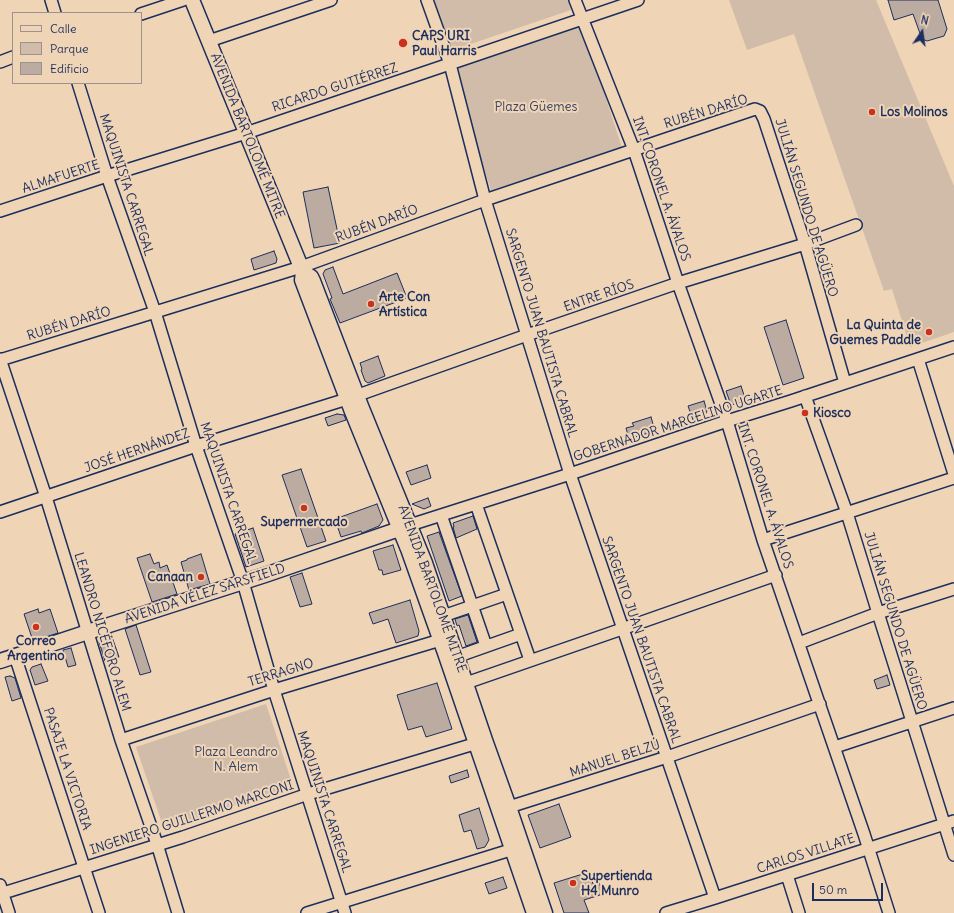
<!DOCTYPE html>
<meta charset="utf-8">
<style>
body{margin:0}
#map{position:relative;width:954px;height:913px;overflow:hidden;background:#f0d4b6;font-family:Delius,sans-serif}
canvas{display:block}
.legend{position:absolute;left:12px;top:12px;width:130px;height:72px;box-sizing:border-box;background:#f0d4b6;border:1px solid #9b9293;margin:0;padding:5px 7px;list-style:none;font-size:12px;color:#1b2f5e}
.legend li{display:flex;align-items:center;gap:8px;height:20px}
.legend b{width:20px;border:1px solid #9b9293}
.north{position:absolute;left:902px;top:12px;width:40px;height:40px;-webkit-text-stroke:3px #f0d4b6;paint-order:stroke;rotate:13deg;font-size:11px;font-weight:700;line-height:16px;text-align:center;color:#1b2f5e}
.north::after{content:'';display:block;margin:auto;width:14px;height:18px;background:#1b2f5e;clip-path:polygon(50% 0,100% 100%,50% 72%,0 100%)}
.scale{position:absolute;left:812px;top:883px;width:71px;height:18px;box-sizing:border-box;border:2px solid #1b2f5e;border-top:0;padding-left:5px;font-size:12px;line-height:14px;white-space:nowrap;color:#1b2f5e;-webkit-text-stroke:3px #f0d4b6;paint-order:stroke}
</style>
<div id="map">
<canvas width="954" height="913"></canvas>
<ul class="legend">
<li><b style="height:5px;background:#f0d4b6"></b>Calle</li>
<li><b style="height:11px;background:#d1bca9"></b>Parque</li>
<li><b style="height:11px;background:#bbaba0"></b>Edificio</li>
</ul>
<div class="north">N</div>
<div class="scale">50 m</div>
</div>
<script>
const c = document.querySelector('canvas').getContext('2d');
c.lineJoin = 'round';
function paint(path, color) { c.fillStyle = color; c.fill(path, 'evenodd'); }
const shape = rows => new Path2D(rows.map(r => 'M' + r).join(''));
function stroke(path, color, width, dash) { c.strokeStyle = color; c.lineWidth = width; c.lineCap = dash ? 'butt' : 'round'; c.setLineDash(dash || []); c.stroke(path); }
function label(font, color, halo, rows, align = 'center') {
  c.font = font + ' Delius,sans-serif'; c.lineWidth = 4; c.setLineDash([]); c.textBaseline = 'middle'; c.strokeStyle = halo; c.fillStyle = color; for (const [text, x, y, turn = 0] of rows) {
    c.save(); c.translate(x, y); c.rotate((+turn || 0) * Math.PI / 180); c.textAlign = isNaN(turn) ? turn : align; if (halo) c.strokeText(text, 0, 0); c.fillText(text, 0, 0); c.restore();
  }
}
paint(shape([
 [430,0,568,0,571,10,447,52],
 [729,0,876,0,954,186,954,332,910,347,892,289,884,291,794,34,747,50],
 [582,24,622,148,491,190,450,66],
 [266,704,293,786,164,829,136,747]
]), '#d1bca9');
const building = shape([
 [888,0,938,0,947,29,944,36,927,41,922,39,913,14,894,20,888,0],
 [328,187,340,243,314,248,303,192,328,187],
 [274,251,277,259,276,263,254,270,251,259,274,251],
 [333,267,343,294,397,273,407,298,340,323,330,299,332,298,323,274,325,270,333,267],
 [786,320,804,378,783,385,764,327,786,320],
 [378,356,385,376,368,383,365,381,361,370,362,369,360,363,378,356],
 [741,386,746,401,731,405,726,391,741,386],
 [704,401,707,411,704,417,693,420,688,406,704,401],
 [337,414,344,415,346,420,328,426,325,418,337,414],
 [651,417,655,431,629,439,626,428,634,426,632,423,651,417],
 [427,465,431,478,411,485,406,472,427,465],
 [301,469,326,541,307,547,282,475,301,469],
 [428,498,431,506,424,509,412,504,428,498],
 [377,504,383,520,379,526,362,533,361,531,341,537,335,519,377,504],
 [473,516,477,529,456,538,453,527,454,527,453,523,473,516],
 [253,528,264,561,246,567,235,534,253,528],
 [439,532,462,596,449,601,427,536,439,532],
 [393,545,401,570,383,575,382,570,379,570,373,551,393,545],
 [150,554,154,564,159,562,160,568,167,565,177,594,152,602,137,558,150,554],
 [201,554,210,584,189,590,181,562,187,560,187,559,201,554],
 [302,573,312,604,300,607,290,577,302,573],
 [410,600,419,631,418,636,396,643,388,619,373,624,369,613,410,600],
 [38,609,39,613,50,609,58,633,33,641,24,614,38,609],
 [468,615,477,642,466,646,459,625,457,626,455,619,468,615],
 [136,625,151,672,140,675,125,629,136,625],
 [111,634,119,657,105,661,99,642,103,636,111,634],
 [71,648,76,665,68,667,63,650,71,648],
 [41,664,48,681,35,685,30,670,32,667,41,664],
 [887,675,890,685,877,689,874,680,887,675],
 [10,676,15,678,21,698,12,701,5,677,10,676],
 [437,683,452,729,426,737,422,726,408,730,397,695,437,683],
 [467,770,469,777,451,783,449,776,467,770],
 [559,804,571,837,540,848,528,815,559,804],
 [479,808,489,840,485,847,477,849,471,830,464,832,459,815,479,808],
 [589,872,593,884,599,882,603,894,584,900,589,913,564,913,554,883,589,872],
 [503,877,507,888,489,894,485,883,503,877]
]);
paint(building, '#bbaba0');
stroke(building, '#1b2f5e', 1);
const minor = shape([
 [51,0,55,13],
 [427,0,450,64,485,200,570,474,715,898],
 [575,0,634,150,678,283,727,421,763,540,864,834,889,913],
 [141,14,183,0],
 [209,41,331,0],
 [0,62,13,57],
 [78,83,107,176,155,312,196,446,243,582,274,690,345,913],
 [0,211,107,176,246,133,638,0],
 [0,359,46,497,121,740,157,844,178,913],
 [918,359,954,474],
 [0,360,301,267,485,200,755,109,760,111,764,119,805,244,845,383],
 [805,396,847,513,878,613,954,855],
 [0,512,196,446,347,399,527,335,678,283,805,244,856,225],
 [441,515,486,646],
 [410,525,570,474,727,421,791,401,954,347],
 [763,540,954,478],
 [443,616,507,594],
 [521,634,530,660],
 [799,643,878,613,954,589],
 [15,656,99,913],
 [456,657,521,634,476,504],
 [466,683,622,629,776,575],
 [121,740,274,690,447,638],
 [835,747,954,708],
 [509,807,667,757,820,704],
 [787,875,799,913],
 [0,885,9,913],
 [0,894,183,837,308,794,484,741],
 [307,913,520,847],
 [666,913,715,898,954,821]
]);
const major = shape([
 [192,0,303,272,302,280,351,409,408,549,445,653,534,913],
 [303,272,311,277,313,281,361,406,425,563,485,740,509,807,545,913],
 [0,661,106,626,265,575,408,526]
]);
stroke(minor, '#1b2f5e', 14);
stroke(major, '#1b2f5e', 17);
stroke(minor, '#f0d4b6', 11);
stroke(major, '#f0d4b6', 14);
for (const [x, y, r, color] of [
 [403,43,5,"#c8321e"],
 [872,112,4,"#c8321e"],
 [371,304,4,"#c8321e"],
 [929,332,4,"#c8321e"],
 [805,413,4,"#c8321e"],
 [304,508,4,"#c8321e"],
 [201,577,4,"#c8321e"],
 [36,627,4,"#c8321e"],
 [573,883,4,"#c8321e"]
]) { const dot = new Path2D(); dot.arc(x, y, r, 0, 2 * Math.PI); c.fillStyle = color; c.fill(dot); stroke(dot, '#f0d4b6', 1.5); }
label('bold 13px', '#1b2f5e', '#f0d4b6', [
 ["CAPS URI",412,36],
 ["Paul Harris",412,51],
 ["Los Molinos",880,112],
 ["Arte Con",379,297],
 ["Artística",379,312],
 ["La Quinta de",921,325,"right"],
 ["Guemes Paddle",921,340,"right"],
 ["Kiosco",813,413],
 ["Supermercado",304,522,"center"],
 ["Canaan",193,577,"right"],
 ["Correo",36,641,"center"],
 ["Argentino",36,656,"center"],
 ["Supertienda",581,876],
 ["H4 Munro",581,891]
], 'left');
label('13px', '#1b2f5e', '#f0d4b6', [
 ["RICARDO GUTIÉRREZ",335,88,-18],
 ["RUBÉN DARÍO",706,112,-17],
 ["AVENIDA BARTOLOMÉ MITRE",247,136,68],
 ["ALMAFUERTE",61,177,-18],
 ["MAQUINISTA CARREGAL",126,185,72],
 ["INT. CORONEL A. ÁVALOS",661,189,71],
 ["JULIÁN SEGUNDO DE AGÜERO",806,208,73],
 ["RUBÉN DARÍO",377,224,-20],
 ["ENTRE RÍOS",599,296,-19],
 ["RUBÉN DARÍO",69,324,-17],
 ["SARGENTO JUAN BAUTISTA CABRAL",541,333,73],
 ["GOBERNADOR MARCELINO UGARTE",678,424,-18],
 ["JOSÉ HERNÁNDEZ",137,451,-19],
 ["MAQUINISTA CARREGAL",228,493,71],
 ["INT. CORONEL A. ÁVALOS",765,496,72],
 ["AVENIDA BARTOLOMÉ MITRE",432,589,70],
 ["AVENIDA VÉLEZ SARSFIELD",205,594,-18],
 ["JULIÁN SEGUNDO DE AGÜERO",895,621,73],
 ["LEANDRO NICÉFORO ALEM",102,632,73],
 ["SARGENTO JUAN BAUTISTA CABRAL",641,640,71],
 ["TERRAGNO",281,673,-17],
 ["MANUEL BELZÚ",615,759,-18],
 ["PASAJE LA VICTORIA",67,769,72],
 ["MAQUINISTA CARREGAL",324,802,72],
 ["INGENIERO GUILLERMO MARCONI",192,818,-18],
 ["CARLOS VILLATE",806,854,-18]
]);
label('13px', '#364469', '#f0d4b6', [
 ["Plaza Güemes",536,107],
 ["Plaza Leandro",236,752],
 ["N. Alem",236,767]
]);
</script>
